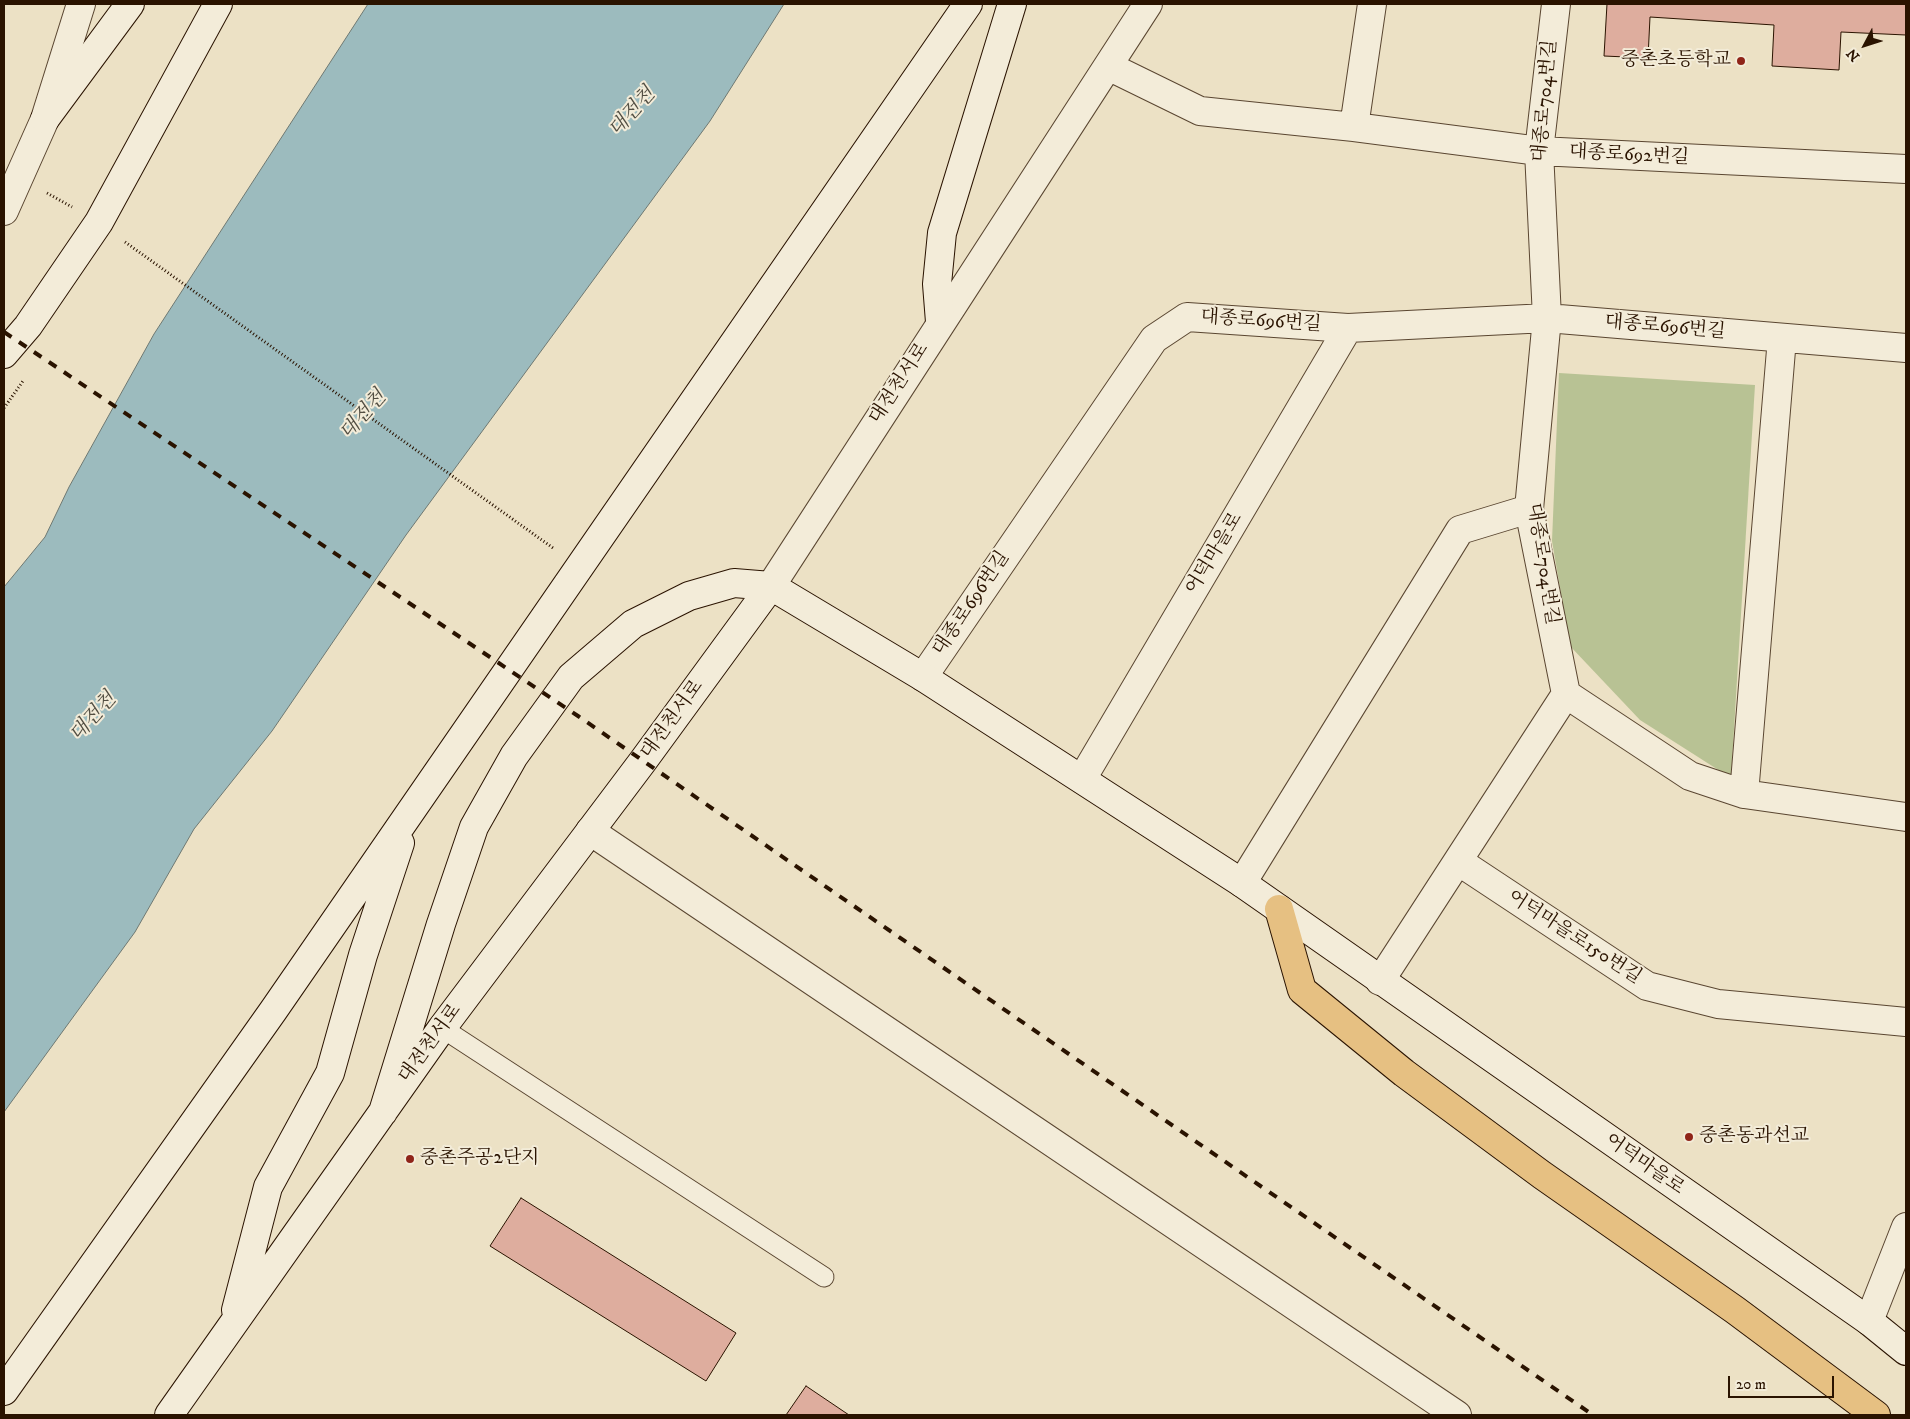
<!DOCTYPE html>
<meta charset="utf-8">
<style>
body{margin:0}
#map{position:relative;width:1910px;height:1419px;overflow:hidden;background:#ece1c5;font-family:"IM FELL DW Pica",serif}
canvas{display:block}
.frame{position:absolute;inset:0;border:5px solid #2a1300;pointer-events:none}
.north{position:absolute;left:1840px;top:20px;width:50px;height:50px;-webkit-text-stroke:4px #f3ecd9;paint-order:stroke;rotate:230deg;font-size:14px;font-weight:700;line-height:20px;text-align:center;color:#2a1300}
.north::after{content:'';display:block;margin:auto;width:18px;height:22px;background:#2a1300;clip-path:polygon(50% 0,100% 100%,50% 72%,0 100%)}
.scale{position:absolute;left:1728px;top:1376px;width:106px;height:22px;box-sizing:border-box;border:2px solid #2a1300;border-top:0;padding-left:6px;font-size:15px;line-height:18px;white-space:nowrap;color:#2a1300;-webkit-text-stroke:4px #f3ecd9;paint-order:stroke}
</style>
<div id="map">
<canvas width="1910" height="1419"></canvas>
<div class="frame"></div>
<div class="north">N</div>
<div class="scale">20 m</div>
</div>
<script>
const c = document.querySelector('canvas').getContext('2d');
c.lineJoin = 'round';
function paint(path, color) { c.fillStyle = color; c.fill(path, 'evenodd'); }
const shape = rows => new Path2D(rows.map(r => 'M' + r).join(''));
function stroke(path, color, width, dash) { c.strokeStyle = color; c.lineWidth = width; c.lineCap = dash ? 'butt' : 'round'; c.setLineDash(dash || []); c.stroke(path); }
function label(font, color, halo, rows, align = 'center') {
  c.font = font + ' "IM FELL DW Pica","Noto Serif KR",serif'; c.lineWidth = 4; c.setLineDash([]); c.textBaseline = 'middle'; c.strokeStyle = halo; c.fillStyle = color; for (const [text, x, y, turn = 0] of rows) {
    c.save(); c.translate(x, y); c.rotate((+turn || 0) * Math.PI / 180); c.textAlign = isNaN(turn) ? turn : align; if (halo) c.strokeText(text, 0, 0); c.fillText(text, 0, 0); c.restore();
  }
}
paint(shape([
 [1559,373,1755,385,1731,778,1640,720,1570,646,1552,541]
]), '#b8c294');
const water = shape([
 [368,4,784,4,710,121,406,535,272,731,194,829,135,932,4,1112,4,587,45,537,69,487,154,334,368,4]
]);
paint(water, '#9cbbbe');
stroke(water, '#6e7872', 1);
const building = shape([
 [1607,4,1906,4,1906,35,1841,32,1839,70,1772,66,1774,25,1650,17,1648,58,1604,56,1607,4],
 [521,1198,736,1333,706,1381,490,1246,521,1198],
 [806,1386,849,1415,786,1415,806,1386]
]);
paint(building, '#dead9e');
stroke(building, '#2a1300', 1);
const lane = shape([
 [442,1028,824,1277]
]);
const street = shape([
 [1556,4,1539,151,1547,318,1529,509,1566,694,1690,776,1744,794,1906,817],
 [1108,66,1200,111,1354,127,1539,151,1906,169],
 [1354,127,1372,4],
 [4,211,45,119,81,4],
 [771,586,1148,4],
 [923,677,1154,339,1187,317,1348,328,1547,318,1906,348],
 [1082,779,1348,328],
 [1744,794,1782,338],
 [590,831,1457,1415],
 [1458,861,1647,986,1718,1004,1906,1022],
 [1242,883,1460,530,1529,509],
 [1380,981,1566,694],
 [1869,1321,1906,1227]
]);
const secondary = shape([
 [45,119,130,4],
 [940,322,937,284,942,233,1012,4],
 [4,354,28,326,99,222,218,4],
 [383,1112,441,924,474,827,514,756,571,677,633,624,689,596,734,583,771,586,923,677,1242,883,1869,1321,1906,1351],
 [236,1310,268,1187,330,1073,363,955,400,843],
 [4,1391,273,1011,968,4],
 [169,1415,442,1028,643,761,771,586]
]);
const primary = shape([
 [1279,909,1302,990,1404,1073,1542,1175,1735,1310,1876,1415]
]);
stroke(lane, '#5a4631', 21);
stroke(street, '#5a4631', 30);
stroke(secondary, '#2a1300', 30);
stroke(primary, '#2a1300', 30);
stroke(shape([
 [47,193,72,207],
 [125,242,553,548],
 [4,408,23,381]
]), '#2a1300', 3, [1, 2.5]);
stroke(lane, '#f3ecd9', 19);
stroke(street, '#f3ecd9', 28);
stroke(secondary, '#f3ecd9', 28);
stroke(primary, '#e6c082', 28);
stroke(shape([
 [4,332,578,716,1593,1415]
]), '#2a1300', 4, [9, 9]);
for (const [x, y, r, color] of [
 [1741,61,5,"#8f2418"],
 [1689,1137,5,"#8f2418"],
 [410,1159,5,"#8f2418"]
]) { const dot = new Path2D(); dot.arc(x, y, r, 0, 2 * Math.PI); c.fillStyle = color; c.fill(dot); stroke(dot, '#f3ecd9', 2); }
label('19px', '#2a1300', '#f3ecd9', [
 ["중촌초등학교",1731,61,"right"],
 ["중촌동과선교",1699,1137],
 ["중촌주공2단지",420,1159]
], 'left');
label('19px', '#2a1300', '#f3ecd9', [
 ["대종로704번길",1546,101,-85],
 ["대종로692번길",1629,156,3],
 ["대종로696번길",1261,322,4],
 ["대종로696번길",1665,328,5],
 ["대전천서로",900,384,-57],
 ["어덕마을로",1215,554,-59],
 ["대종로704번길",1542,564,81],
 ["대종로696번길",972,604,-56],
 ["대전천서로",673,720,-54],
 ["어덕마을로150번길",1574,938,33],
 ["대전천서로",431,1044,-54],
 ["어덕마을로",1644,1165,35]
]);
label('italic 20px', '#524e42', '#f3ecd9', [
 ["대전천",633,113,-48],
 ["대전천",364,416,-48],
 ["대전천",94,718,-48]
]);
</script>
